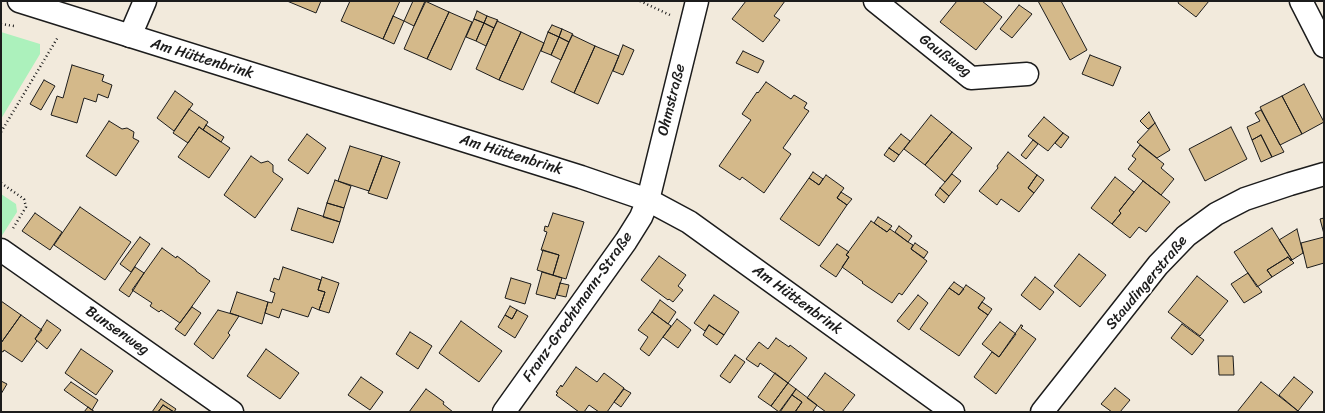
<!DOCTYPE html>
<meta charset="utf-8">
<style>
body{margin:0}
#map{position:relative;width:1325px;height:413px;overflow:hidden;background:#f2eadc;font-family:Sriracha,sans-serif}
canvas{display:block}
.frame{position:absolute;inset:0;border:2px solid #1c1c1c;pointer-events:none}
</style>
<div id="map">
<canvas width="1325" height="413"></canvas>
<div class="frame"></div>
</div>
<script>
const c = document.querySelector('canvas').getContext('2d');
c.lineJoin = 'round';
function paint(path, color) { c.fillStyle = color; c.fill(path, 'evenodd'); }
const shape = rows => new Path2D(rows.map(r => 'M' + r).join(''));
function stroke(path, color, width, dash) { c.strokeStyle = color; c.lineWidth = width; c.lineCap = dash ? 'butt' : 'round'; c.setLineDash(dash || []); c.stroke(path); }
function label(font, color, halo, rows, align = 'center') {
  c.font = font + ' Sriracha,sans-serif'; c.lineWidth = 4; c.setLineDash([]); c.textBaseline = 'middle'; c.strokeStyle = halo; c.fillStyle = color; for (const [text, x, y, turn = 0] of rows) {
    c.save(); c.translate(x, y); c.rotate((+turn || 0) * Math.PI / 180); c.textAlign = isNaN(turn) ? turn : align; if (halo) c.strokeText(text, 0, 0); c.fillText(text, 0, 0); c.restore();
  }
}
paint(shape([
 [1,32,40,44,40,54,1,119],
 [1,194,16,204,17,212,1,237]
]), '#acf1bc');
const building = shape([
 [287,1,321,1,316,13,287,1],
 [350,1,400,1,383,39,341,21,350,1],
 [413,1,426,1,414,26,404,21,413,1],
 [425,1,449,12,427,59,404,49,425,1],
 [746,1,785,1,774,16,780,20,763,42,732,19,746,1],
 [957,1,982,1,1002,17,976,50,940,22,957,1],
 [1038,1,1061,1,1087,50,1070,60,1038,1],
 [1179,1,1209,1,1196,17,1178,3,1179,1],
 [1019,5,1032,14,1012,38,1000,29,1019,5],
 [477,11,487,16,484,23,474,19,477,11],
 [449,12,472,22,451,70,427,59,449,12],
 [393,16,404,21,394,44,383,39,393,16],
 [487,16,498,20,494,28,484,23,487,16],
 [474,19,484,23,476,41,466,37,474,19],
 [497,21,521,32,499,80,476,69,497,21],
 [484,23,494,28,486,46,476,41,484,23],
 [552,25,562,29,559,37,548,32,552,25],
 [562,29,573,34,569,42,559,37,562,29],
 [521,32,544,43,523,90,499,80,521,32],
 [548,32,559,37,551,55,541,51,548,32],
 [572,35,595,46,574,93,551,82,572,35],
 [559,37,569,42,561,60,551,55,559,37],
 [623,45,634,50,623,75,613,71,623,45],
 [595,46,619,56,598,104,574,93,595,46],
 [743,51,764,61,758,73,736,63,743,51],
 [1090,55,1121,67,1113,86,1082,74,1090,55],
 [72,65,104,75,102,81,112,85,108,98,98,94,96,102,84,98,77,123,51,115,57,96,63,98,72,65],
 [44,80,55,86,41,110,30,104,44,80],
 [766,82,791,99,794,95,807,103,804,108,809,111,783,148,791,154,764,193,742,177,740,180,719,166,751,120,742,114,757,92,758,93,766,82],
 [1304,84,1324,122,1302,134,1282,96,1304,84],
 [175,91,193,104,174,131,157,118,175,91],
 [1282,96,1302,134,1280,145,1260,107,1282,96],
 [189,109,208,122,203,130,199,127,188,143,173,133,189,109],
 [1261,110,1284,152,1272,157,1261,135,1252,140,1247,127,1260,121,1255,113,1261,110],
 [1149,112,1155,123,1148,129,1140,121,1149,112],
 [931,115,952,132,925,165,904,149,931,115],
 [1044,117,1063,133,1048,151,1028,136,1044,117],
 [109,121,122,129,127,128,134,132,133,138,139,141,116,176,86,156,109,121],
 [1155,123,1170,150,1157,158,1137,142,1155,123],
 [206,125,224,137,221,142,203,130,206,125],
 [199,127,230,148,209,178,178,157,199,127],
 [1231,127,1247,159,1205,181,1189,149,1231,127],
 [952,132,972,148,945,182,925,165,952,132],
 [1063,133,1069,137,1061,148,1055,143,1063,133],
 [307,134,326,148,308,174,288,160,307,134],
 [901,134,910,141,899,155,889,148,901,134],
 [1261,135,1272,157,1261,162,1252,140,1261,135],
 [1033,140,1038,144,1026,159,1021,155,1033,140],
 [1140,145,1164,164,1161,168,1174,179,1161,195,1128,169,1136,159,1132,156,1140,145],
 [350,146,382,156,369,191,338,181,350,146],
 [889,148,899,155,894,162,884,155,889,148],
 [1008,152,1037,175,1028,188,1034,193,1019,212,1001,199,997,205,979,191,998,168,997,166,1008,152],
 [251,156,261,163,268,161,273,165,273,172,283,179,255,218,224,195,251,156],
 [382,156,400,162,387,199,368,193,369,191,382,156],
 [813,172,823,179,819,185,809,178,813,172],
 [952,174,961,181,949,196,940,188,952,174],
 [826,175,844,188,837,198,847,205,819,246,780,219,809,178,819,185,826,175],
 [1037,175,1044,180,1034,193,1028,188,1037,175],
 [1115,177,1134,192,1119,211,1121,213,1112,224,1091,208,1115,177],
 [335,180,351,186,344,208,327,203,335,180],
 [1143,181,1170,202,1146,232,1139,227,1130,238,1112,224,1121,213,1119,211,1143,181],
 [940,188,949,196,944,203,935,195,940,188],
 [841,192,852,199,847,205,837,198,841,192],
 [327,203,344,208,340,222,323,217,327,203],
 [80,207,131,242,105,280,54,245,80,207],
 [298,208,340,222,333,243,291,230,298,208],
 [35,213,62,232,50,250,22,231,35,213],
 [553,213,584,222,566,279,553,275,559,255,541,250,547,232,544,231,545,226,548,227,553,213],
 [878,217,892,226,887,232,874,223,878,217],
 [1324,218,1324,234,1320,219,1324,218],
 [871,221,887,232,890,229,908,242,913,245,911,249,927,261,902,295,899,293,892,303,862,283,863,282,842,267,849,257,846,255,871,221],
 [899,226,912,236,908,242,895,232,899,226],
 [1272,228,1292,260,1291,261,1288,257,1267,270,1272,277,1257,287,1234,252,1272,228],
 [1297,229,1303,253,1292,260,1279,240,1297,229],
 [140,237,150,244,131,272,120,264,140,237],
 [1324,237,1324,263,1307,268,1301,243,1324,237],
 [915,243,928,252,924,258,911,249,915,243],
 [837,244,849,252,846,255,849,257,836,277,820,266,837,244],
 [162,248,176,258,177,256,196,270,196,271,210,281,180,323,161,310,159,312,150,306,152,303,132,290,162,248],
 [543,250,559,255,553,275,537,270,543,250],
 [1079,254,1106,275,1080,307,1054,286,1079,254],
 [659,256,686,275,678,286,683,290,673,302,669,299,668,300,641,280,659,256],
 [1288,257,1294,263,1272,277,1267,270,1288,257],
 [135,267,144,273,129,297,119,290,135,267],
 [283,267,321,280,318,290,325,292,319,310,312,307,308,317,282,309,279,318,265,313,268,302,272,303,275,293,270,291,274,278,279,280,283,267],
 [542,272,562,278,555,299,536,294,542,272],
 [1248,273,1262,292,1244,303,1231,284,1248,273],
 [1197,276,1228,301,1200,336,1168,312,1197,276],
 [322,277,339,283,329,313,319,310,325,292,318,290,322,277],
 [1035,277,1054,292,1040,310,1021,295,1035,277],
 [511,278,531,284,525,304,505,298,511,278],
 [954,282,964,289,959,295,949,288,954,282],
 [560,283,569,285,566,297,557,295,560,283],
 [966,285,985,298,978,308,988,315,959,356,920,329,949,288,959,295,966,285],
 [237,292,268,302,262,324,230,313,237,292],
 [714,295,739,312,724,335,709,325,705,331,694,323,714,295],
 [918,295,928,303,909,330,897,321,918,295],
 [660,300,676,312,668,324,652,312,660,300],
 [1,301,21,315,1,343,1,301],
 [982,302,992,309,988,315,978,308,982,302],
 [510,306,517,310,512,319,505,315,510,306],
 [192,307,201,313,185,336,175,329,192,307],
 [218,310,239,316,228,333,230,335,213,359,194,344,218,310],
 [517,310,528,316,515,338,498,327,505,315,512,319,517,310],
 [652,312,671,326,649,356,640,349,648,337,638,330,652,312],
 [21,315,42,330,35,339,37,341,22,362,4,350,3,352,1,351,1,343,21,315],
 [677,319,691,330,678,348,663,337,677,319],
 [47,320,61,330,47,349,35,339,47,320],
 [461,321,502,351,479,382,439,353,461,321],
 [1000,322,1016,334,999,357,982,344,1000,322],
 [1182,324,1204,340,1192,355,1171,338,1182,324],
 [709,325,724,335,717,345,703,335,709,325],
 [1021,325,1023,326,1021,328,1036,339,996,394,974,377,992,352,999,357,1021,325],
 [410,332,432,346,418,369,396,354,410,332],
 [776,338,789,347,790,345,807,358,788,383,760,363,758,367,746,359,759,342,768,349,776,338],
 [81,349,113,371,96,395,65,373,81,349],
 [266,349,299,373,280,399,247,376,266,349],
 [735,355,745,362,730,383,720,376,735,355],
 [1218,356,1233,356,1234,375,1219,375,1218,356],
 [576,367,597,382,604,373,624,388,607,412,599,412,589,405,584,412,579,412,556,395,558,393,556,392,561,385,562,387,576,367],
 [775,373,788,383,771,406,758,397,775,373],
 [825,373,855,395,842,412,826,412,807,398,825,373],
 [361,377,383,392,370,410,348,395,361,377],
 [1294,377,1313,392,1298,411,1279,395,1294,377],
 [1,381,7,384,1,394,1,381],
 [71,382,98,400,92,410,64,390,71,382],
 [1261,382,1298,411,1297,412,1237,412,1261,382],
 [788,383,796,389,779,412,771,406,788,383],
 [1115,388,1130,400,1120,412,1112,412,1101,404,1115,388],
 [426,389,444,402,443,404,453,412,409,412,426,389],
 [624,389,631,393,621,407,614,402,624,389],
 [796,389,817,405,813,411,815,412,795,412,802,402,792,395,796,389],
 [792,395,802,402,795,412,780,412,792,395],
 [161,399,176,409,174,412,163,405,158,412,152,412,161,399],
 [163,405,174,412,158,412,163,405],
 [88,407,92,410,95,412,84,412,88,407]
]);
paint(building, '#d4b98a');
stroke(building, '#1c1c1c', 1);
const street = shape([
 [875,1,971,78,1027,74],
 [1301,1,1324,46],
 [130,36,145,1],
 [1,250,232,412],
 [504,412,626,241,641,217,648,200,697,1],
 [1042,412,1158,265,1186,236,1216,214,1245,199,1290,184,1324,174]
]);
const secondary = shape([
 [19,1,581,177,648,200,689,222,953,412]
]);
stroke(street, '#1c1c1c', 25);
stroke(secondary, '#1c1c1c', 25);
stroke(shape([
 [640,1,670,15],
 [1,24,14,26],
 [1,132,58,37],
 [1,183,24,199,26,207,12,230]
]), '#1c1c1c', 2.5, [1, 3]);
stroke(street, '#fff', 22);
stroke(secondary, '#fff', 22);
label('15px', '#1c1c1c', '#fff', [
 ["Gaußweg",945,56,37],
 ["Am Hüttenbrink",202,59,17],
 ["Ohmstraße",672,100,-76],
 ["Am Hüttenbrink",511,155,17],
 ["Staudingerstraße",1147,283,-50],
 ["Am Hüttenbrink",797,300,36],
 ["Franz-Grochtmann-Straße",578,307,-55],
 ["Bunsenweg",117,331,35]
]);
</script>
